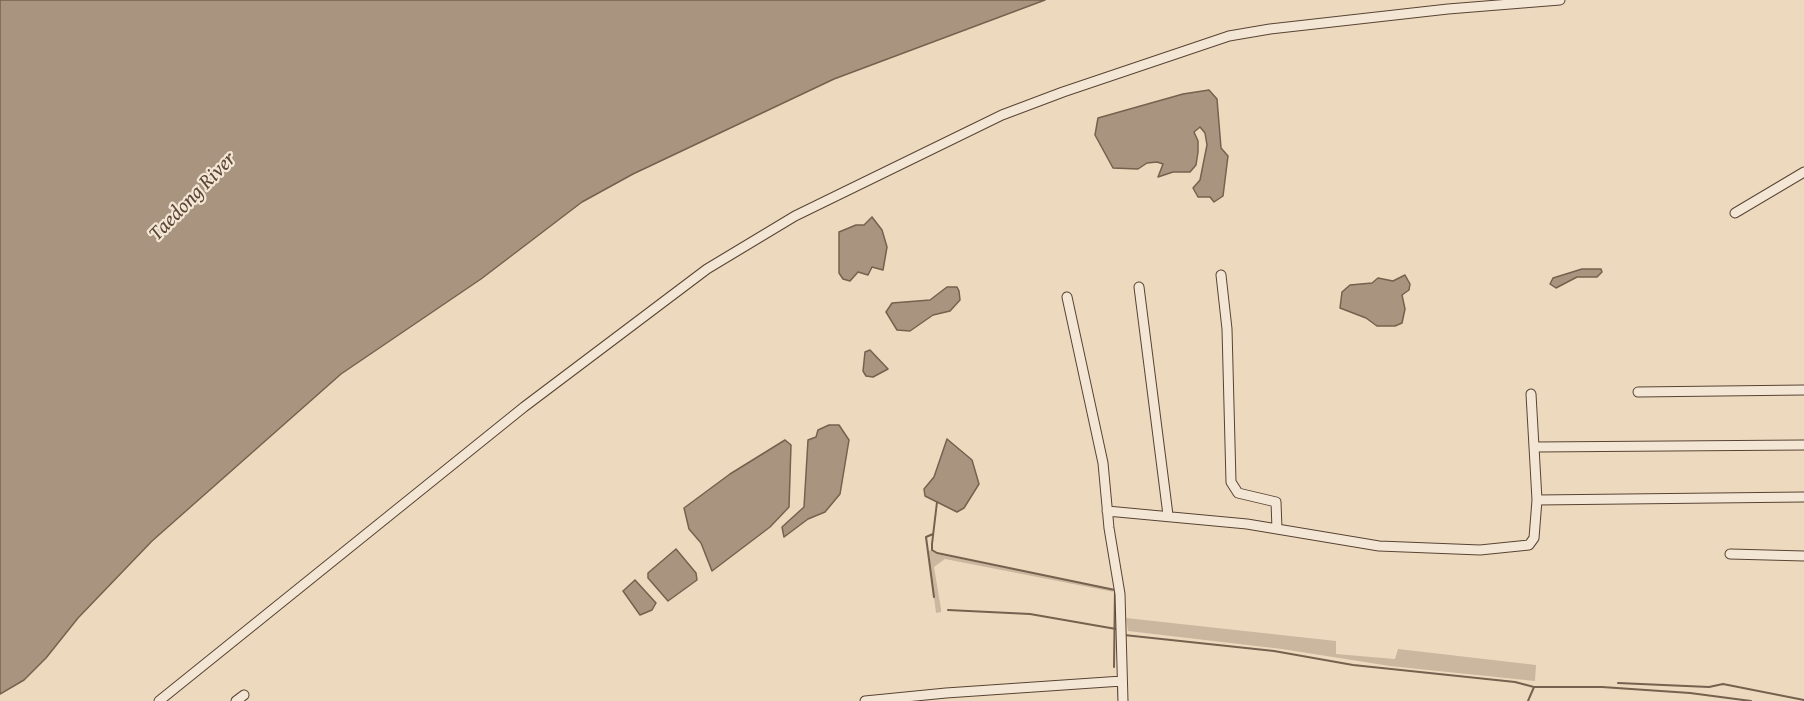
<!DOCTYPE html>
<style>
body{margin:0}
canvas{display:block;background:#ecd9be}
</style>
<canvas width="1804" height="701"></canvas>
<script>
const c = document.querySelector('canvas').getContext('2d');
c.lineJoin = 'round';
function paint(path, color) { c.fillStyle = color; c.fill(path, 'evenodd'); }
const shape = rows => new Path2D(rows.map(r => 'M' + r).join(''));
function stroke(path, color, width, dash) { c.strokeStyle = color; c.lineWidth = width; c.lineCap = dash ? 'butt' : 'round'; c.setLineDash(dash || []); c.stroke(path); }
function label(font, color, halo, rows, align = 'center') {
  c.font = font + ' "Gentium Book Plus",serif'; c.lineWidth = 4.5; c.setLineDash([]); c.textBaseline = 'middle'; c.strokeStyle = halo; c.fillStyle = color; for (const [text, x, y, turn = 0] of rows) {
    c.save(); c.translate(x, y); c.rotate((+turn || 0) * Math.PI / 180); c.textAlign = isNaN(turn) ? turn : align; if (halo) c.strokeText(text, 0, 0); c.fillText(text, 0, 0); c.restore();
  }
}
paint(shape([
 [931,550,937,554,1111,589,1114,592,945,559,934,567,941,609,941,612,936,613,928,551],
 [1126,618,1336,641,1336,654,1395,659,1398,649,1536,665,1535,681,1390,666,1282,649,1128,631]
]), '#cbb79f');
const water = shape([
 [0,0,1045,0,834,79,633,174,582,202,481,279,341,374,152,541,78,618,46,658,24,680,0,694,0,0],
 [1209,90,1217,99,1221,148,1228,156,1223,196,1214,202,1210,197,1198,197,1193,188,1200,180,1207,145,1205,133,1200,127,1194,132,1198,141,1198,152,1196,165,1190,172,1173,172,1158,177,1163,164,1157,162,1147,163,1138,169,1113,168,1095,135,1098,118,1183,94,1209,90],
 [872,217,882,230,887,247,883,270,872,267,868,275,858,272,850,281,843,279,839,273,839,232,856,225,864,225,872,217],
 [1582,269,1601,269,1602,272,1597,277,1577,277,1556,288,1550,284,1553,278,1582,269],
 [1405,275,1410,284,1409,290,1402,295,1405,309,1402,323,1395,326,1377,326,1366,318,1340,308,1342,292,1350,285,1372,283,1378,278,1393,281,1405,275],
 [947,287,957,287,959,291,960,300,950,311,933,315,910,331,897,330,886,312,892,303,930,300,947,287],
 [870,350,888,369,873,377,866,376,863,371,865,352,870,350],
 [829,425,839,425,849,440,840,494,825,512,808,519,784,537,782,527,804,507,808,440,816,437,818,430,829,425],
 [947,439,972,460,979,484,964,508,957,512,925,496,924,489,934,477,947,439],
 [785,440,791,445,789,507,770,527,712,571,701,543,689,529,684,508,730,474,785,440],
 [676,549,696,573,697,580,668,601,648,578,648,573,676,549],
 [635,580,656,603,652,610,640,615,623,591,635,580]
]);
paint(water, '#a9957f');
stroke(water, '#75614e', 1.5);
stroke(shape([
 [937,502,932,544,932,550,937,553,1115,590],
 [933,534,926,537,934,597],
 [948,610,1030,614,1116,629],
 [1117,626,1117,638],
 [1124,635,1274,651,1353,665,1515,682,1534,687],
 [1114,667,1115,589],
 [1618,683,1709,687,1723,684,1804,700],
 [1118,686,1119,701],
 [1528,701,1534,687,1602,687,1690,693,1751,701]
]), '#75614e', 2);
const minor = shape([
 [1735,213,1804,172],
 [1221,275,1227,329,1231,482,1238,493,1276,502,1277,529],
 [1139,287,1168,515],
 [1067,297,1103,463,1109,528,1120,594,1123,701],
 [1638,392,1804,390],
 [1536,447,1804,445],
 [1537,500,1804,497],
 [1107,511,1247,524,1379,546,1480,550,1529,545,1534,538,1537,500,1531,394],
 [1730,554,1804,556],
 [159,701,524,407,707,269,795,216,1002,115,1063,92,1229,36,1270,29,1448,9,1560,0],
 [236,701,244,695],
 [865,701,946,693,1122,681]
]);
stroke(minor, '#594433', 11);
stroke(minor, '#f3e6d5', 9);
label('italic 21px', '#5c4636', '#f3e6d5', [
 ["Taedong River",193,197,-46]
]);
</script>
